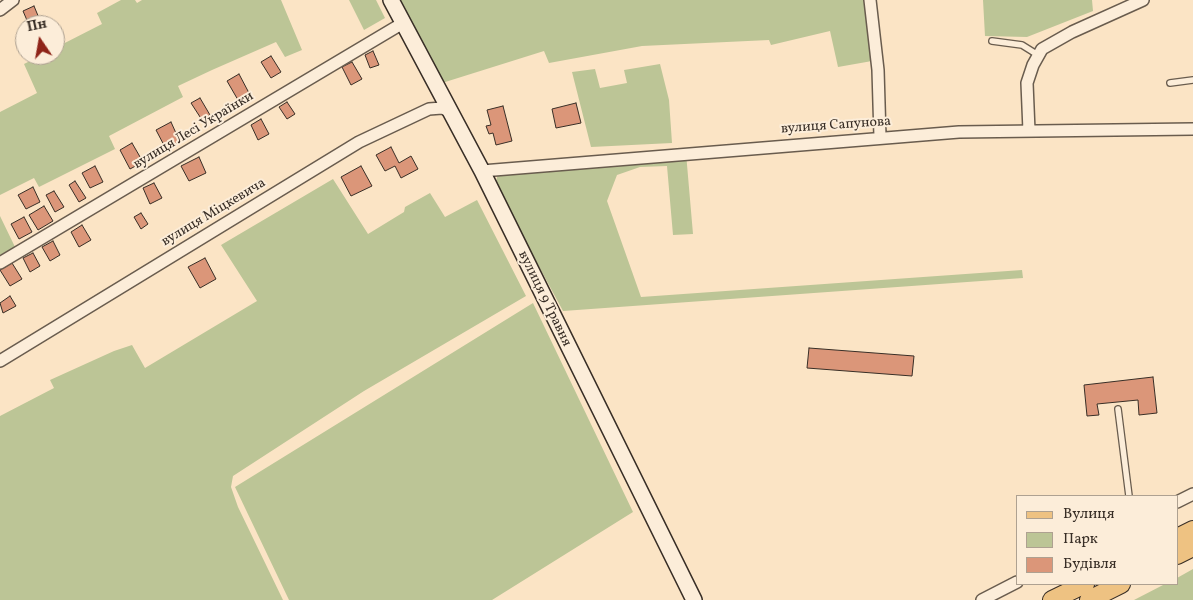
<!DOCTYPE html>
<meta charset="utf-8">
<style>
body{margin:0}
#map{position:relative;width:1193px;height:600px;overflow:hidden;background:#fbe4c5;font-family:Vollkorn,serif}
canvas{display:block}
.legend{position:absolute;left:1016px;top:495px;width:162px;height:90px;box-sizing:border-box;background:#fcedd9;border:1px solid #aea191;margin:0;padding:6px 9px;list-style:none;font-size:15px;color:#382e26}
.legend li{display:flex;align-items:center;gap:10px;height:25px}
.legend b{width:25px;border:1px solid #aea191}
.north{position:absolute;left:15px;top:15px;width:50px;height:50px;box-sizing:border-box;background:#fcedd9;border:1px solid #aea191;border-radius:50%;rotate:348deg;font-size:14px;font-weight:700;line-height:20px;text-align:center;color:#382e26}
.north::after{content:'';display:block;margin:auto;width:18px;height:22px;background:#8f2418;clip-path:polygon(50% 0,100% 100%,50% 72%,0 100%)}
</style>
<div id="map">
<canvas width="1193" height="600"></canvas>
<ul class="legend">
<li><b style="height:6px;background:#eec282"></b>Вулиця</li>
<li><b style="height:14px;background:#bcc596"></b>Парк</li>
<li><b style="height:14px;background:#db9679"></b>Будівля</li>
</ul>
<div class="north">Пн</div>
</div>
<script>
const c = document.querySelector('canvas').getContext('2d');
c.lineJoin = 'round';
function paint(path, color) { c.fillStyle = color; c.fill(path, 'evenodd'); }
const shape = rows => new Path2D(rows.map(r => 'M' + r).join(''));
function stroke(path, color, width, dash) { c.strokeStyle = color; c.lineWidth = width; c.lineCap = dash ? 'butt' : 'round'; c.setLineDash(dash || []); c.stroke(path); }
function label(font, color, halo, rows, align = 'center') {
  c.font = font + ' Vollkorn,serif'; c.lineWidth = 4; c.setLineDash([]); c.textBaseline = 'middle'; c.strokeStyle = halo; c.fillStyle = color; for (const [text, x, y, turn = 0] of rows) {
    c.save(); c.translate(x, y); c.rotate((+turn || 0) * Math.PI / 180); c.textAlign = isNaN(turn) ? turn : align; if (halo) c.strokeText(text, 0, 0); c.fillText(text, 0, 0); c.restore();
  }
}
paint(shape([
 [121,0,135,0,137,3,142,0,281,0,302,50,285,57,276,42,212,70,178,86,183,97,109,136,115,149,39,187,34,178,0,195,0,112,37,93,24,64,42,55,55,55,55,48,102,24,97,13],
 [349,0,376,0,385,18,364,30],
 [399,0,864,0,872,61,838,67,830,31,771,45,769,40,642,46,549,63,544,51,442,83],
 [983,0,1092,0,1093,11,1027,37,985,36],
 [660,64,669,100,672,143,591,147,572,72,595,69,600,88,627,83,624,70],
 [686,153,693,234,673,235,667,166,640,167,617,175,607,201,641,297,1022,270,1023,278,563,311,495,185,499,170],
 [333,179,368,234,404,212,405,207,430,193,445,217,477,200,526,296,364,391,233,476,231,487,238,507,283,600,0,600,0,416,54,388,50,380,114,351,132,345,145,368,257,301,221,245],
 [0,216,15,247,0,255],
 [533,303,633,512,492,600,289,600,235,487],
 [1193,569,1193,600,1134,600,1165,584,1177,584,1177,578]
]), '#bcc596');
const building = shape([
 [34,6,41,23,29,25,23,11,34,6],
 [373,51,379,65,370,68,365,55,373,51],
 [271,56,281,72,271,78,261,62,271,56],
 [352,62,362,79,351,85,342,67,352,62],
 [239,74,249,93,238,100,227,81,239,74],
 [200,98,210,115,202,120,191,103,200,98],
 [287,102,295,114,287,119,279,107,287,102],
 [576,103,581,123,556,128,552,109,576,103],
 [503,106,512,141,496,145,493,133,489,134,486,126,491,125,487,110,503,106],
 [261,119,269,134,258,140,251,125,261,119],
 [171,122,180,142,166,149,156,130,171,122],
 [132,143,143,162,130,169,120,150,132,143],
 [391,147,399,163,411,156,418,169,401,178,395,166,385,171,376,155,391,147],
 [199,157,206,173,189,181,181,166,199,157],
 [95,166,103,182,90,188,82,173,95,166],
 [361,166,372,186,351,196,341,177,361,166],
 [75,181,86,198,79,202,69,185,75,181],
 [154,183,162,198,150,204,143,188,154,183],
 [33,187,40,202,26,209,18,195,33,187],
 [54,191,64,207,55,212,46,195,54,191],
 [44,206,53,221,38,230,29,215,44,206],
 [141,213,148,224,141,229,134,217,141,213],
 [24,217,32,232,19,239,11,224,24,217],
 [82,225,91,240,79,247,71,232,82,225],
 [53,241,60,255,50,261,42,247,53,241],
 [33,253,40,266,30,272,23,258,33,253],
 [205,258,216,279,200,288,188,267,205,258],
 [12,263,22,279,10,286,0,270,12,263],
 [10,296,16,306,3,313,0,303,10,296],
 [809,348,914,356,912,376,807,368,809,348],
 [1153,377,1157,413,1139,415,1138,400,1097,404,1099,415,1087,416,1084,385,1153,377]
]);
paint(building, '#db9679');
stroke(building, '#382e26', 1);
const lane = shape([
 [992,41,1022,45,1038,55],
 [1170,83,1193,80],
 [1118,409,1129,496]
]);
const street = shape([
 [870,0,878,70,880,137],
 [0,10,13,0],
 [1029,131,1027,83,1033,65,1042,49,1072,32,1143,0],
 [482,171,959,132,1193,129],
 [0,263,403,23],
 [0,361,359,142,429,109,442,108,450,111],
 [1177,502,1193,494],
 [982,600,1017,582]
]);
const secondary = shape([
 [391,0,482,171,694,600]
]);
const primary = shape([
 [1177,538,1193,530],
 [1177,555,1193,547],
 [1052,600,1085,584],
 [1089,600,1121,584]
]);
stroke(lane, '#695c4e', 8);
stroke(street, '#695c4e', 14);
stroke(secondary, '#382e26', 18);
stroke(primary, '#382e26', 20);
stroke(lane, '#fcedd9', 5.5);
stroke(street, '#fcedd9', 11);
stroke(secondary, '#fcedd9', 15);
stroke(primary, '#eec282', 18);
label('14px', '#382e26', '#fcedd9', [
 ["вулиця Сапунова",836,126,-4],
 ["вулиця Лесі Українки",194,131,-31],
 ["вулиця Міцкевича",214,213,-31],
 ["вулиця 9 Травня",544,299,64]
]);
</script>
